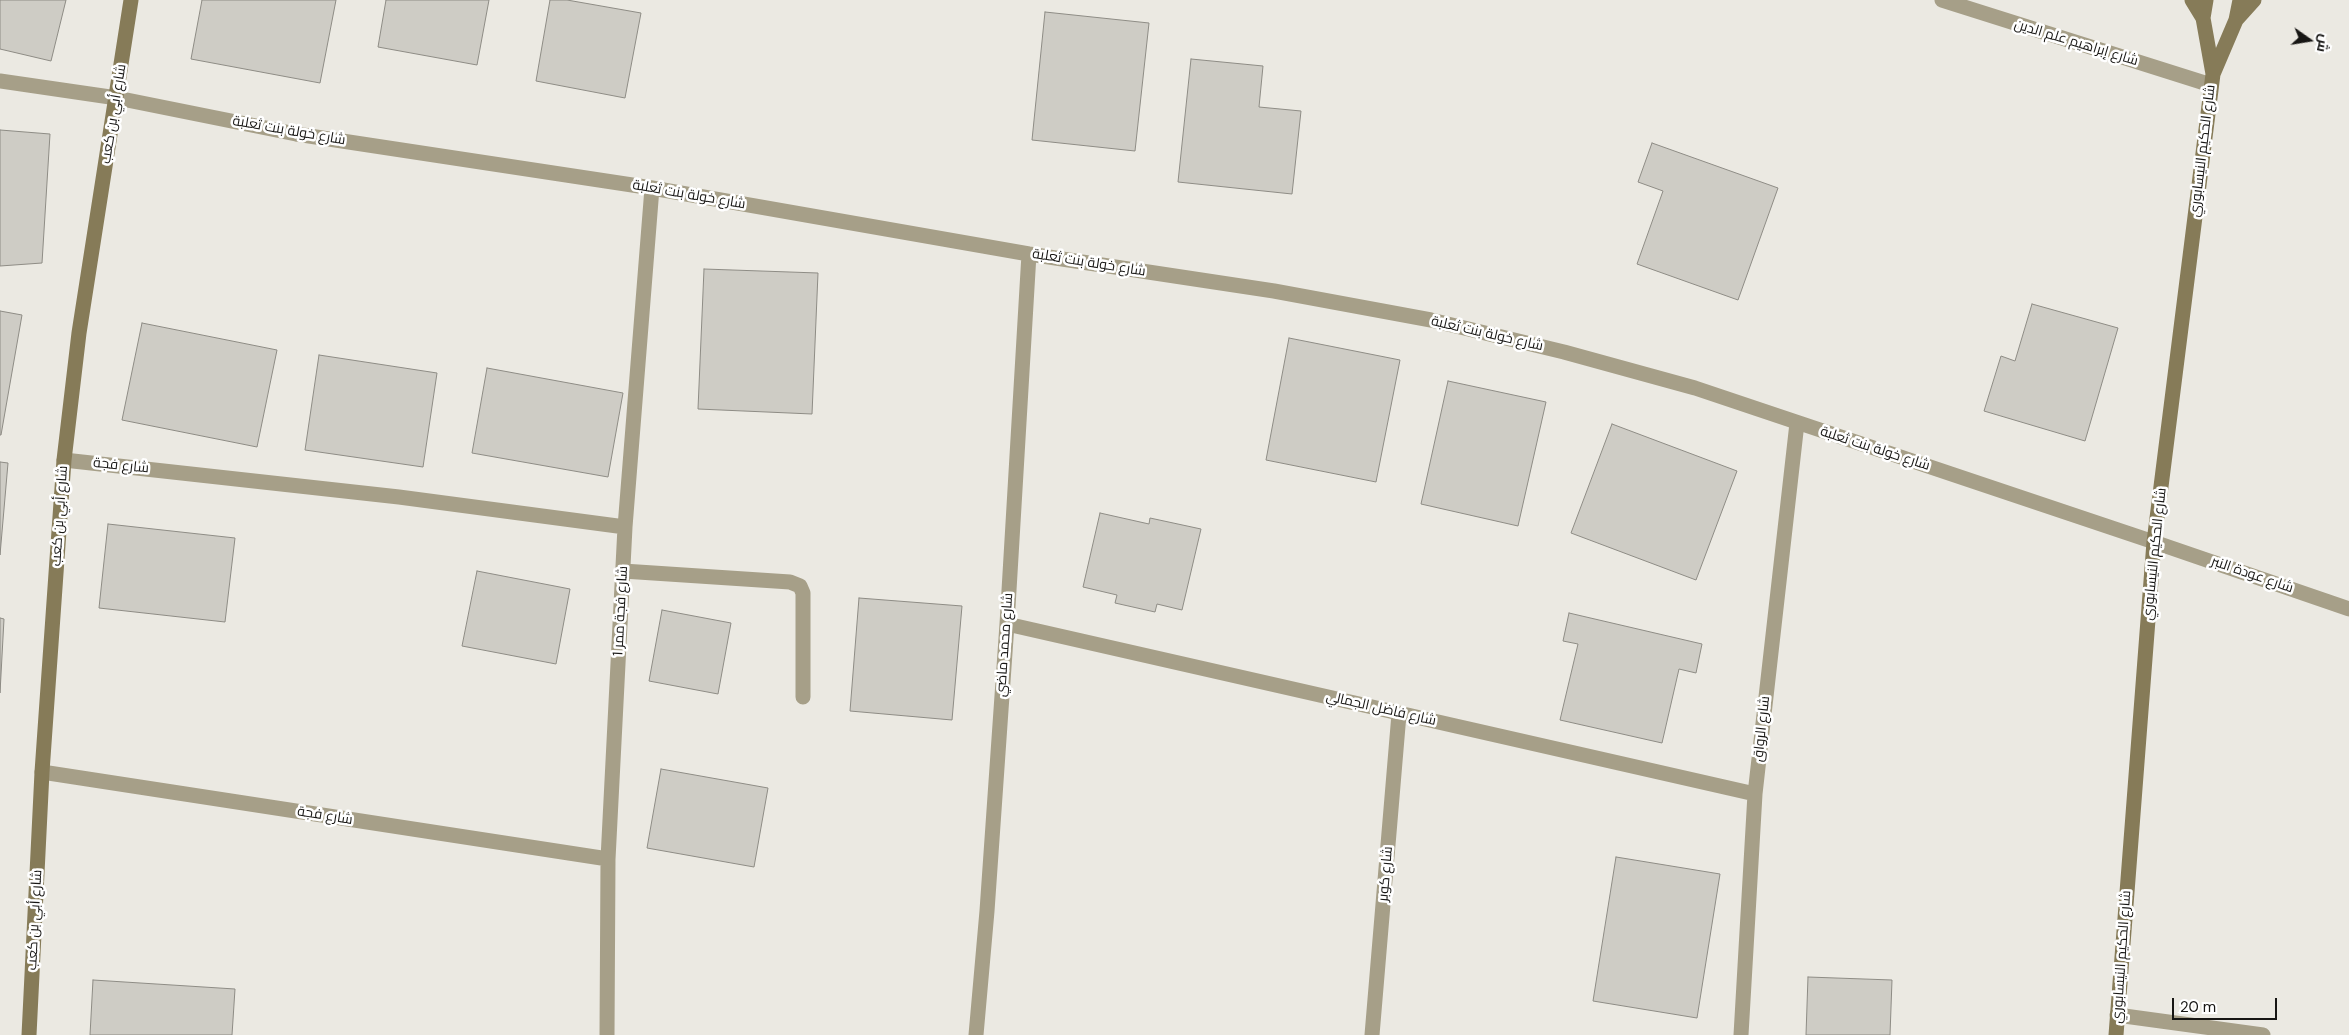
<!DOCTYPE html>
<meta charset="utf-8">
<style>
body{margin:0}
#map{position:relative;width:2349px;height:1035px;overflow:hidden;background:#ebe9e2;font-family:"DM Sans",Cairo,sans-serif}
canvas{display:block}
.north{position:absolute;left:2284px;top:15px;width:50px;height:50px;-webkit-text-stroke:4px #fff;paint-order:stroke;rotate:103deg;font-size:14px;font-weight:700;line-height:20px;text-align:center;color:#171614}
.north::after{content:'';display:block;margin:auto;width:18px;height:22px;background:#171614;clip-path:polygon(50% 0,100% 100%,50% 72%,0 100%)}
.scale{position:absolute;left:2172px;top:998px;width:105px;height:22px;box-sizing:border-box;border:2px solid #171614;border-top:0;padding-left:6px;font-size:15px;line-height:18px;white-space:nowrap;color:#171614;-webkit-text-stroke:4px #fff;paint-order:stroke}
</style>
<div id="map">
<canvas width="2349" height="1035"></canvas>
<div class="north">ش</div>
<div class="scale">20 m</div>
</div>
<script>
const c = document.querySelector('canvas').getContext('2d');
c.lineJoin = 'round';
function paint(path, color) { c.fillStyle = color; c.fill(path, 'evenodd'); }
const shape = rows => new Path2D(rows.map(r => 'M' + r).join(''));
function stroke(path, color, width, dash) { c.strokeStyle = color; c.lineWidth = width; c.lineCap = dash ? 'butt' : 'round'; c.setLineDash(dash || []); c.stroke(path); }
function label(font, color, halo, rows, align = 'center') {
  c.font = font + ' "DM Sans",Cairo,sans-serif'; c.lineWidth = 5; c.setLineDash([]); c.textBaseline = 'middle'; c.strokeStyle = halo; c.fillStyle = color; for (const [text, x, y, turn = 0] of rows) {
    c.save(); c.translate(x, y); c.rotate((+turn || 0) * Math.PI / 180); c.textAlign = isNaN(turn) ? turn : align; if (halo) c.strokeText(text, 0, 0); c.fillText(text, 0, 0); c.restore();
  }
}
const building = shape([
 [0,0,66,0,51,61,0,49,0,0],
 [202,0,336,0,320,83,191,59,202,0],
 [386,0,489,0,477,65,378,47,386,0],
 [550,0,567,0,641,13,625,98,536,81,550,0],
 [1045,12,1149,23,1135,151,1032,140,1045,12],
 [1191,59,1263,66,1259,107,1301,111,1292,194,1178,182,1191,59],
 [0,130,50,134,42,263,0,266,0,130],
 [1652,143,1778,188,1738,300,1637,264,1663,191,1638,182,1652,143],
 [704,269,818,273,812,414,698,409,704,269],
 [2032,304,2118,328,2085,441,1984,411,2001,356,2015,361,2032,304],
 [0,311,22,315,1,435,0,435,0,311],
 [142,323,277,350,257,447,122,420,142,323],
 [1289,338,1400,360,1376,482,1266,460,1289,338],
 [319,355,437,373,423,467,305,450,319,355],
 [487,368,623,393,608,477,472,453,487,368],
 [1448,381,1546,402,1518,526,1421,504,1448,381],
 [1612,424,1737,471,1696,580,1571,533,1612,424],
 [0,462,8,463,0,555,0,462],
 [1100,513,1149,524,1150,518,1201,529,1182,610,1157,604,1155,612,1115,603,1117,595,1083,587,1100,513],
 [108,524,235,538,225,622,99,608,108,524],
 [477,571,570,589,556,664,462,646,477,571],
 [859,598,962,606,952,720,850,711,859,598],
 [662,610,731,623,718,694,649,681,662,610],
 [1569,613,1702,644,1696,673,1679,669,1662,743,1560,720,1578,644,1563,641,1569,613],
 [0,618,4,619,0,693,0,618],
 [661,769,768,788,754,867,647,848,661,769],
 [1616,857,1720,874,1697,1018,1593,1001,1616,857],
 [1808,977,1892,980,1890,1035,1806,1035,1808,977],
 [93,980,235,989,232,1035,90,1035,93,980]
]);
paint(building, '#ceccc5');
stroke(building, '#8e8c85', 1);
stroke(shape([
 [1942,0,2211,85],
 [0,81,117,98,296,134,652,188,1029,254,1274,291,1431,320,1564,352,1695,388,2154,542,2349,609],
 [64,460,399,497,625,527],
 [623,571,790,582,800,586,803,593,803,697],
 [1007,624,1755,794],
 [42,772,608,859],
 [2117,1015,2263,1035],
 [607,1035,608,859,625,527,652,188],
 [976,1035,987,911,1007,624,1029,254],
 [1372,1035,1399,714],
 [1741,1035,1755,794,1797,423]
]), '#a69f88', 15);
stroke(shape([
 [2192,0,2203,18],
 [2206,0,2203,18,2213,74],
 [2236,20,2254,0],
 [29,1035,42,772,64,460,79,333,131,0],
 [2116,1035,2154,542,2213,74,2236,20,2240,0]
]), '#867b58', 15);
label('14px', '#171614', '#fff', [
 ["شارع إبراهيم علم الدين",2076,43,17],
 ["شارع أبي بن كعب",114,114,-81],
 ["شارع خولة بنت ثعلبة",289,131,10],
 ["شارع الحكيم النيسابوري",2203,151,-83],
 ["شارع خولة بنت ثعلبة",689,195,10],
 ["شارع خولة بنت ثعلبة",1089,263,9],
 ["شارع خولة بنت ثعلبة",1487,334,13],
 ["شارع خولة بنت ثعلبة",1875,449,18],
 ["شارع فجة",121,466,6],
 ["شارع أبي بن كعب",60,516,-86],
 ["شارع الحكيم النيسابوري",2155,554,-84],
 ["شارع عودة النبر",2252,575,19],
 ["شارع فجة ممر 1",621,611,-87],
 ["شارع محمد ماضي",1005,645,-86],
 ["شارع فاضل الجمالي",1381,709,13],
 ["شارع الرواق",1762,729,-84],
 ["شارع فجة",325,816,9],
 ["شارع كوبر",1386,874,-85],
 ["شارع أبي بن كعب",35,920,-87],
 ["شارع الحكيم النيسابوري",2122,957,-86]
]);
</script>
